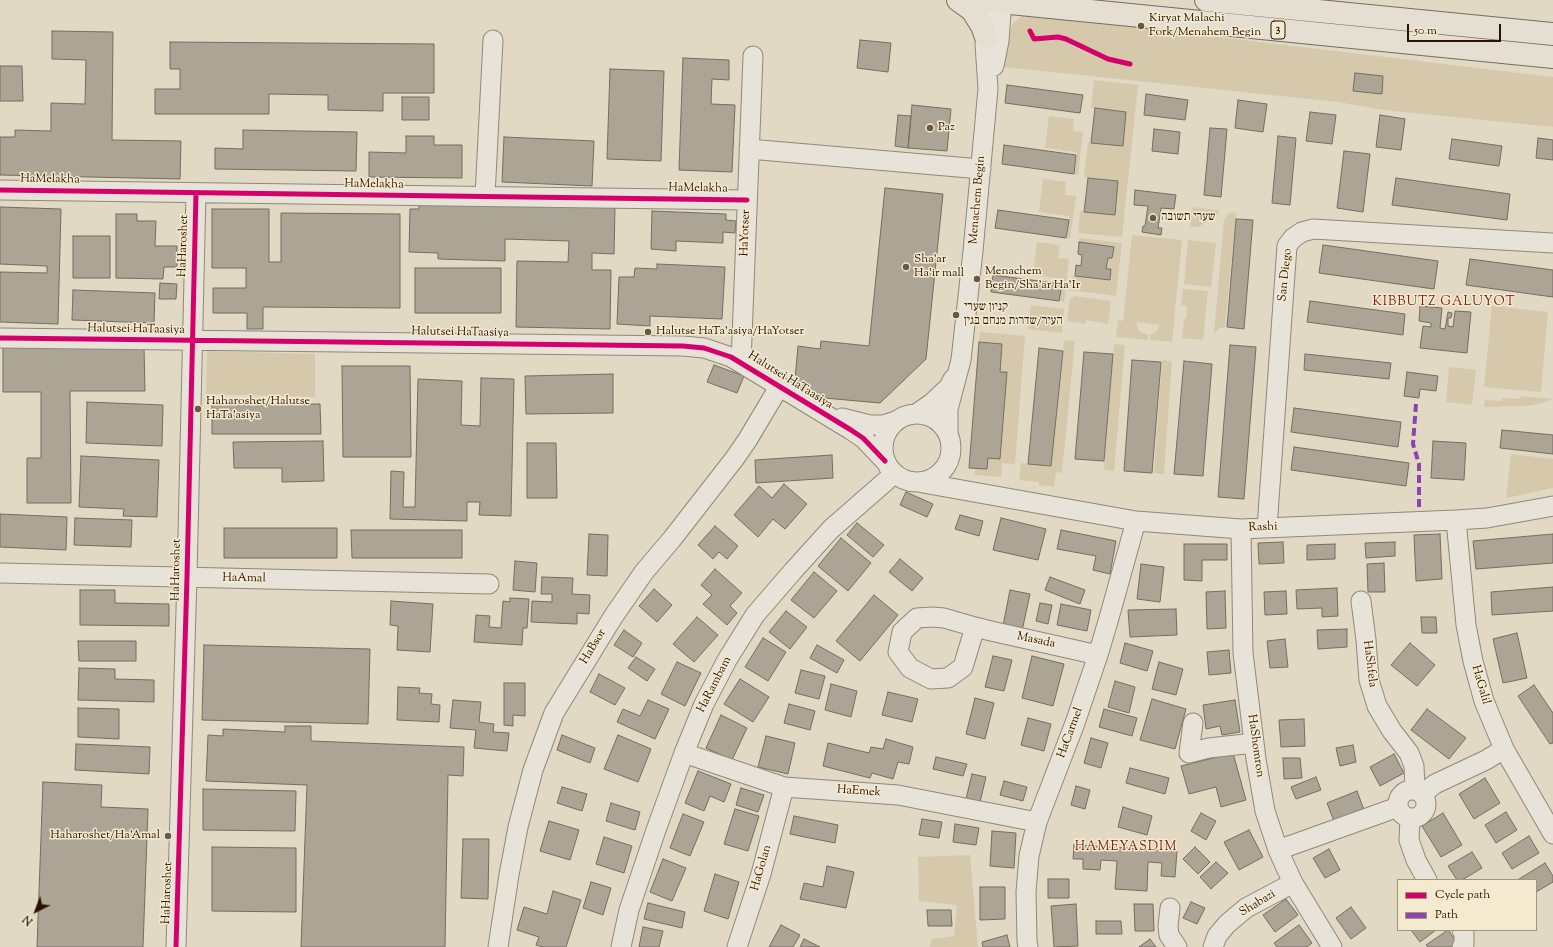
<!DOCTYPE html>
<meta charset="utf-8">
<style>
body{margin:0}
#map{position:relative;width:1553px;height:947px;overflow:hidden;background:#e1d9c3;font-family:"Sorts Mill Goudy",serif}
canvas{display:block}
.legend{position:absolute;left:1397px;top:879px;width:140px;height:52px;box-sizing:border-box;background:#f4ead0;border:1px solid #a4947d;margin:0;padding:5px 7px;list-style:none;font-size:12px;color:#2b1200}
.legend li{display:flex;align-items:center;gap:8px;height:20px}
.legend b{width:20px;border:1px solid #a4947d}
.north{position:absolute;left:16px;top:891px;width:40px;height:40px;-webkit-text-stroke:3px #f4ead0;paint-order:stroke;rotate:222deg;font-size:11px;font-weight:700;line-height:16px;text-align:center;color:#2b1200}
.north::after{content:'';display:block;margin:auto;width:14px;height:18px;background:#2b1200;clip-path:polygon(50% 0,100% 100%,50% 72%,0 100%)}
.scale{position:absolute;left:1407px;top:24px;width:94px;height:18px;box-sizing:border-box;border:2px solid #2b1200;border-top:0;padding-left:5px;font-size:12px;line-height:14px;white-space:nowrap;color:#2b1200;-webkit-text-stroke:3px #f4ead0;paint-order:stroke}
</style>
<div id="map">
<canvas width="1553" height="947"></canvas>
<ul class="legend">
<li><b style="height:5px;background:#d6006c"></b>Cycle path</li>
<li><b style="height:5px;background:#8e44ad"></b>Path</li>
</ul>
<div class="north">N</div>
<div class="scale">50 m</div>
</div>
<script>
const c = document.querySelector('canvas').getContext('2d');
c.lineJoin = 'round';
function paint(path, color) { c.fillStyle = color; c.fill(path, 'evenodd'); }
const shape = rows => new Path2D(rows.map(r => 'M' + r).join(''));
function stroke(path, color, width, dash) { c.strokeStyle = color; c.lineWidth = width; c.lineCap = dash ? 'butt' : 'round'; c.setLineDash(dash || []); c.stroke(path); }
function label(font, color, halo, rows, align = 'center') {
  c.font = font + ' "Sorts Mill Goudy","Frank Ruhl Libre",serif'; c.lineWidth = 3; c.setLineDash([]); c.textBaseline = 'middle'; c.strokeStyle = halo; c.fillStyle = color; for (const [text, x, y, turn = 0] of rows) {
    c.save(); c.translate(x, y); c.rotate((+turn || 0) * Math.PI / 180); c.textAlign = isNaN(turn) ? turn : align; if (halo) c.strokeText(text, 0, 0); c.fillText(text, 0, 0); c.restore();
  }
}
paint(shape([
 [1025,14,1553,77,1553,127,1384,110,1338,102,1004,67,1007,42,1013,23],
 [1094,80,1138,85,1122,237,1078,233,1080,211,1115,215,1118,181,1084,177,1088,142,1123,146,1126,112,1091,108],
 [1049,116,1074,119,1073,131,1083,132,1078,175,1074,174,1077,152,1045,148],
 [1043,179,1066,182,1065,195,1076,196,1070,239,1066,238,1069,216,1039,212],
 [1192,207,1218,210,1219,214,1198,227,1190,227],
 [1230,212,1236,213,1225,327,1220,328,1214,333,1224,220],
 [1132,235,1182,240,1172,342,1150,340,1150,335,1156,332,1160,325,1136,322,1139,331,1148,335,1148,340,1116,337,1118,320,1123,321],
 [1080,238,1122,243,1116,296,1070,290,1072,276,1110,280,1111,269,1106,269,1108,258,1112,258,1113,247,1079,242],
 [1188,240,1216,243,1211,287,1184,284],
 [1037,242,1060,245,1058,258,1069,259,1064,302,1059,301,1062,279,1033,275],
 [1183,289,1208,291,1203,340,1182,338,1184,319,1186,319,1187,306,1181,305],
 [1075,296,1111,301,1108,324,1086,320,1086,324,1067,321,1070,299],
 [1031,305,1064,309,1062,333,1028,329],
 [1492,306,1548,312,1541,392,1484,387],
 [980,332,1025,336,1015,464,1002,463,1001,477,975,475,975,468,987,469,988,458,1000,459,1007,373,1000,372,1002,344,979,342],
 [1064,340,1075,341,1062,473,1056,472,1054,487,1039,485,1039,482,1019,480,1021,463,1051,466],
 [1114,344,1125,345,1114,471,1104,470],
 [207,351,315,354,315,397,206,394],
 [1162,360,1172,361,1164,474,1154,473],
 [1449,367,1476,370,1472,405,1446,402],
 [1521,396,1553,399,1542,403,1527,406,1484,407,1485,400,1501,401,1502,398,1520,399],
 [1511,454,1553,459,1553,488,1506,498],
 [970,855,978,947,930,947,932,939,954,936,957,905,919,901,918,857]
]), '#d6c9ab');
const building = shape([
 [52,31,113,32,112,140,181,141,180,179,0,175,0,137,15,137,15,130,51,131,51,103,85,104,86,60,52,59,52,31],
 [860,40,891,43,888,72,857,68,860,40],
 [170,42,434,44,434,93,383,93,383,111,328,110,328,95,269,94,269,114,155,114,155,89,180,89,180,69,170,69,170,42],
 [683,58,729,60,729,80,712,79,711,104,735,105,732,172,679,170,683,58],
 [0,66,22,66,23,101,0,101,0,66],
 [610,69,664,71,661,161,607,159,610,69],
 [1355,73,1383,76,1382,94,1353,91,1355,73],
 [1007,85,1083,95,1080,113,1005,103,1007,85],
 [1146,94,1188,100,1185,120,1144,115,1146,94],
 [402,97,429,97,429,120,402,120,402,97],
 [1238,100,1267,104,1263,132,1235,128,1238,100],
 [912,105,951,109,947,151,908,148,912,105],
 [1095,108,1126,112,1123,146,1091,143,1095,108],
 [1310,112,1336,115,1332,144,1306,141,1310,112],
 [898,115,911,116,908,148,895,146,898,115],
 [1380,115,1405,119,1401,150,1376,147,1380,115],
 [1210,128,1227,129,1221,197,1204,195,1210,128],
 [1154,129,1180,132,1178,154,1152,151,1154,129],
 [243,130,357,132,356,171,215,169,215,148,243,149,243,130],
 [406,136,434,136,434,145,462,145,462,178,369,177,369,152,406,153,406,136],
 [1278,136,1296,138,1290,205,1272,203,1278,136],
 [504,137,594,141,592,186,502,182,504,137],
 [1538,138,1553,140,1553,160,1536,158,1538,138],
 [1452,139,1502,146,1499,166,1449,159,1452,139],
 [1004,145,1076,155,1074,174,1002,164,1004,145],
 [1344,151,1370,154,1363,212,1337,208,1344,151],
 [1088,178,1118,181,1115,215,1084,212,1088,178],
 [1396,178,1510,194,1507,220,1392,205,1396,178],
 [885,188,943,194,926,359,880,403,813,397,814,392,794,390,798,346,820,349,821,341,869,346,885,188],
 [1135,190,1176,195,1174,209,1161,208,1158,228,1162,228,1161,235,1142,232,1143,226,1145,226,1148,206,1134,205,1135,190],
 [419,203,615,208,614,254,592,253,592,270,611,270,610,329,516,327,517,261,568,262,569,241,505,239,505,261,438,259,438,253,409,252,410,209,419,209,419,203],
 [0,207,61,209,58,324,0,322,0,272,47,273,47,266,0,264,0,207],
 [212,209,269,209,269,262,281,262,281,213,400,214,400,308,263,307,263,329,247,329,247,313,213,313,213,288,246,288,246,268,212,268,212,209],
 [998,210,1069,220,1066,238,995,228,998,210],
 [652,211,726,214,726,220,736,221,735,233,723,232,723,243,676,241,676,251,651,249,652,211],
 [116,214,137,214,137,221,156,221,155,246,177,246,177,267,164,267,163,279,116,278,116,214],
 [1236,219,1253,220,1244,329,1227,327,1236,219],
 [73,236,110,236,110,278,73,278,73,236],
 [1079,242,1114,247,1112,258,1108,258,1106,269,1111,269,1110,280,1075,276,1076,265,1081,266,1082,255,1078,254,1079,242],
 [1323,245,1438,261,1434,289,1319,273,1323,245],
 [1470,259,1553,270,1553,297,1466,285,1470,259],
 [657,264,725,267,722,319,650,316,650,326,617,324,619,277,634,277,635,268,657,269,657,264],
 [415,268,501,268,501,313,415,313,415,268],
 [993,275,1062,284,1059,301,991,292,993,275],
 [160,283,177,284,176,299,159,299,160,283],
 [73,290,155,293,154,323,72,320,73,290],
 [1310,301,1405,314,1403,335,1307,322,1310,301],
 [1420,306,1442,308,1440,328,1445,329,1448,312,1452,313,1451,318,1448,318,1448,326,1453,327,1455,311,1471,312,1467,353,1420,348,1423,326,1431,327,1431,323,1419,321,1420,306],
 [979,342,1002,344,1000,372,1007,372,1000,459,988,458,987,469,969,468,979,342],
 [1230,345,1256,347,1244,499,1218,497,1230,345],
 [3,347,144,347,145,391,70,391,71,503,27,503,27,458,41,458,41,392,3,392,3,347],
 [1039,348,1063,351,1051,466,1028,464,1039,348],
 [1084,352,1113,354,1104,461,1075,459,1084,352],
 [1305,354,1391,363,1389,379,1304,370,1305,354],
 [1132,360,1161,362,1152,473,1124,471,1132,360],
 [1184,361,1212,364,1203,476,1174,474,1184,361],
 [714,365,744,376,737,393,707,382,714,365],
 [342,366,410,366,411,457,343,457,342,366],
 [1407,372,1438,376,1436,391,1420,389,1419,398,1404,396,1407,372],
 [613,374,613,413,526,414,525,376,613,374],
 [481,378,514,379,511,516,479,515,480,502,467,502,467,521,390,519,391,471,404,472,403,507,415,507,418,379,462,381,461,425,480,426,481,378],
 [87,402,163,405,162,446,86,443,87,402],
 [212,404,320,404,321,434,212,434,212,404],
 [1294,408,1401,422,1398,447,1291,432,1294,408],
 [1502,430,1553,435,1553,454,1500,448,1502,430],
 [323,441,324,481,282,482,282,468,234,468,233,442,323,441],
 [1433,441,1466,443,1464,480,1431,478,1433,441],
 [527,443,556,443,557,498,527,498,527,443],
 [1294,447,1409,463,1406,486,1291,470,1294,447],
 [832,455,833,478,756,483,755,460,832,455],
 [81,456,159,460,157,517,123,516,124,509,79,507,81,456],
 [784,484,807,504,785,529,773,519,758,537,734,515,759,486,772,498,784,484],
 [906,492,933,504,927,517,900,505,906,492],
 [0,514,67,517,66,550,0,547,0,514],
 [960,515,983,521,979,536,955,529,960,515],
 [75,518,132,520,131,547,74,545,75,518],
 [1001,518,1046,529,1038,560,993,550,1001,518],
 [857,523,884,545,873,557,847,535,857,523],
 [715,526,738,546,727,559,719,552,713,559,698,545,715,526],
 [224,528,337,528,337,558,224,558,224,528],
 [351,530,462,530,462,558,352,558,351,530],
 [1061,530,1116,541,1110,574,1093,570,1096,556,1057,549,1061,530],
 [589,534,608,535,607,576,587,575,589,534],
 [1440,534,1442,579,1416,581,1414,535,1440,534],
 [1553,534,1553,563,1476,569,1473,541,1553,534],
 [841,538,871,563,848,591,818,566,841,538],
 [1283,542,1284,563,1259,564,1258,543,1283,542],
 [1395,542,1395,556,1366,558,1365,543,1395,542],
 [1184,544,1227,544,1227,560,1202,560,1202,581,1184,580,1184,544],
 [1335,544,1335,559,1307,560,1307,545,1335,544],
 [900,559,923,578,912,591,889,572,900,559],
 [515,561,537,563,535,592,513,590,515,561],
 [1384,563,1385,592,1368,592,1367,564,1384,563],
 [1141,564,1164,567,1160,602,1137,599,1141,564],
 [715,569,742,593,730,606,737,613,727,625,703,604,712,595,701,585,715,569],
 [814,572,837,591,814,618,791,600,814,572],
 [542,577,573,578,572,594,590,595,589,614,577,613,577,624,531,622,532,601,552,602,552,594,541,594,542,577],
 [1050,577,1085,590,1080,604,1045,590,1050,577],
 [1553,587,1553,611,1492,615,1491,592,1553,587],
 [1337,588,1338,616,1322,617,1322,608,1297,609,1296,590,1337,588],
 [654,589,672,605,657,622,639,606,654,589],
 [80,590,115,590,115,603,169,604,169,626,80,625,80,590],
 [1010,590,1030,594,1022,631,1003,626,1010,590],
 [1225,591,1226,628,1207,629,1206,592,1225,591],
 [1286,591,1287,614,1265,615,1264,592,1286,591],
 [874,595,898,615,860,661,836,641,874,595],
 [510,598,529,599,527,628,523,628,522,645,474,642,476,615,490,616,489,627,501,628,503,601,510,602,510,598],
 [391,601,433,604,430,652,397,650,398,626,390,625,391,601],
 [1040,603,1052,605,1048,624,1036,621,1040,603],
 [1061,604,1091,610,1087,631,1057,625,1061,604],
 [1176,609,1177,635,1130,637,1128,610,1176,609],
 [786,611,807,627,790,649,769,632,786,611],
 [697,617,718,635,694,662,673,644,697,617],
 [1421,617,1436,617,1437,633,1422,633,1421,617],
 [1347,629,1347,647,1318,649,1317,630,1347,629],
 [624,630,642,643,633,657,614,645,624,630],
 [1517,633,1527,678,1503,683,1493,639,1517,633],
 [763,638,786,652,768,681,745,667,763,638],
 [1285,639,1288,667,1270,668,1267,641,1285,639],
 [78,641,136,641,136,661,79,661,78,641],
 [1125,643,1153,651,1147,671,1120,663,1125,643],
 [1410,643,1435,665,1417,686,1391,665,1410,643],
 [204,645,370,649,368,724,202,720,204,645],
 [817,645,844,660,837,673,810,658,817,645],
 [1229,650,1231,673,1209,675,1207,652,1229,650],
 [993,656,1012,660,1004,691,985,687,993,656],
 [1032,656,1064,664,1053,706,1022,698,1032,656],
 [636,657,655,669,647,681,628,668,636,657],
 [677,662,701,673,685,706,661,694,677,662],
 [1159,662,1183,669,1176,695,1152,689,1159,662],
 [79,668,115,669,115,679,154,680,154,702,78,700,79,668],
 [801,670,825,676,819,699,795,693,801,670],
 [599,674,625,688,615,705,590,692,599,674],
 [740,679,769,697,753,722,724,704,740,679],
 [1115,681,1135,687,1129,713,1108,707,1115,681],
 [504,683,525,683,525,716,513,715,513,726,504,725,504,683],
 [831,684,857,691,851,717,825,710,831,684],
 [1534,685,1553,713,1553,743,1550,744,1518,696,1534,685],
 [398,687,420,688,419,693,432,694,431,704,440,705,439,722,397,720,398,687],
 [888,692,918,699,912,722,882,715,888,692],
 [975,698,994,703,985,739,966,734,975,698],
 [1152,699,1186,709,1175,749,1140,740,1152,699],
 [453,700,481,702,479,722,494,724,493,732,509,733,507,751,474,748,476,730,450,728,453,700],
 [648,700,669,709,655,739,617,722,623,709,640,716,648,700],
 [1235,700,1240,732,1222,735,1220,726,1206,729,1203,705,1235,700],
 [789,704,815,711,810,730,784,723,789,704],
 [78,708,119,709,119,739,78,737,78,708],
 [1104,709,1137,718,1132,736,1099,727,1104,709],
 [1427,709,1466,738,1449,759,1411,730,1427,709],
 [721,715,747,728,732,760,706,748,721,715],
 [1028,718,1051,724,1044,751,1021,745,1028,718],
 [1304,719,1305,746,1281,747,1279,720,1304,719],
 [285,726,311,726,311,741,464,747,463,776,448,775,445,947,301,947,307,785,206,781,208,735,223,736,223,729,285,732,285,726],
 [562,735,595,748,590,763,557,750,562,735],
 [618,735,651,749,638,782,604,769,618,735],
 [766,736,795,743,788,774,758,767,766,736],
 [1091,738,1108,743,1101,768,1084,763,1091,738],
 [886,739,913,747,909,764,898,762,893,779,872,773,870,778,823,766,828,743,869,753,871,747,883,749,886,739],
 [76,744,150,747,149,774,75,770,76,744],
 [1353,745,1356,762,1340,766,1336,748,1353,745],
 [1233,753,1246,800,1221,807,1216,787,1189,794,1181,766,1233,753],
 [1394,754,1404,773,1380,786,1370,767,1394,754],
 [936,757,967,764,963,776,933,769,936,757],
 [1283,758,1300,758,1302,778,1284,779,1283,758],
 [1130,768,1169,778,1165,794,1126,783,1130,768],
 [698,771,731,784,724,802,710,796,704,811,685,803,698,771],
 [972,774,986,777,980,802,966,799,972,774],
 [1316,777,1321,790,1296,799,1291,787,1316,777],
 [1485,778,1500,803,1474,819,1459,794,1485,778],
 [1004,781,1027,787,1023,801,1000,795,1004,781],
 [43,782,102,785,101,807,148,809,143,947,37,947,43,782],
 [1076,786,1090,790,1085,809,1071,805,1076,786],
 [562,787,587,794,582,811,557,803,562,787],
 [741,788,764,795,758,812,736,805,741,788],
 [203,789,296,791,295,831,203,830,203,789],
 [1357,791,1364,810,1334,821,1327,803,1357,791],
 [611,803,640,812,635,830,606,821,611,803],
 [1123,807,1152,816,1147,835,1118,827,1123,807],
 [735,809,759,816,748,851,724,844,735,809],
 [1506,812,1517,830,1496,843,1485,825,1506,812],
 [1201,813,1216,821,1206,840,1191,831,1201,813],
 [1443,813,1462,845,1441,857,1422,826,1443,813],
 [683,814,704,822,690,856,670,848,683,814],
 [794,816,838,825,835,843,790,834,794,816],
 [922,819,942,822,939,838,919,835,922,819],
 [549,821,579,830,570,860,540,851,549,821],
 [955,824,979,828,976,845,953,842,955,824],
 [1249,830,1263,857,1239,870,1224,842,1249,830],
 [992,831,1016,833,1014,868,990,866,992,831],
 [1529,836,1539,853,1512,869,1502,853,1529,836],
 [604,837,632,846,624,873,596,864,604,837],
 [463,839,489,839,488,899,461,898,463,839],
 [1074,845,1177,851,1175,877,1161,876,1162,863,1148,862,1147,891,1115,889,1117,861,1101,860,1100,870,1083,869,1083,859,1073,859,1074,845],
 [212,847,296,848,296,912,212,911,212,847],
 [1195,847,1210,862,1198,874,1183,859,1195,847],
 [1329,849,1340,870,1325,878,1313,858,1329,849],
 [1472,852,1482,868,1462,880,1457,880,1448,866,1472,852],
 [663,859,686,868,672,901,650,892,663,859],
 [1216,862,1228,873,1211,889,1200,877,1216,862],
 [1545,863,1553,876,1553,882,1536,892,1536,880,1519,880,1519,879,1545,863],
 [827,866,854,872,846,908,800,899,804,883,823,887,827,866],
 [715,874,739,882,728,919,704,911,715,874],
 [1048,879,1069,879,1069,898,1048,898,1048,879],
 [591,882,611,888,603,915,583,908,591,882],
 [980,887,1005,887,1005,919,980,920,980,887],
 [553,891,581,900,566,947,543,947,536,945,539,937,517,930,524,907,547,914,553,891],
 [1286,899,1298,915,1275,932,1263,915,1286,899],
 [1191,902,1205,908,1197,924,1183,918,1191,902],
 [648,903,685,912,682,928,644,919,648,903],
 [1076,904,1078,946,1054,947,1051,906,1076,904],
 [1134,904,1153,904,1154,931,1135,931,1134,904],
 [1351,907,1366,928,1351,939,1336,918,1351,907],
 [927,910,951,910,952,926,928,926,927,910],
 [1096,921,1121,921,1122,934,1096,934,1096,921],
 [781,925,800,935,793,947,769,947,781,925],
 [1299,925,1312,943,1307,947,1277,947,1274,943,1299,925],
 [643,927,663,931,659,947,639,947,643,927],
 [1411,930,1436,930,1420,942,1411,930],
 [1448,930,1458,944,1454,947,1428,947,1426,945,1448,930],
 [1007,935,1010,947,983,947,982,942,1007,935],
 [804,939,820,947,800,947,804,939],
 [1150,939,1156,947,1139,947,1150,939]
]);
paint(building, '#aca495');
stroke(building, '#756d5f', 1);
const minor = shape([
 [994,66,999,41,1002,0],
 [749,149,981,169],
 [0,190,747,200],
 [485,196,493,40],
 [0,338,683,346,704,348,731,357,851,430,863,438,885,461],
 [741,363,753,56],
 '883 448a34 34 0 1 1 68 0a34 34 0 1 1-68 0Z',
 [916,414,932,403,949,387,953,379],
 [842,418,870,425,883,425,896,421],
 [948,433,948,409,961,360,973,251,988,89,985,44,990,0],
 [923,483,1136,521,1241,529,1456,520,1487,518,1553,506],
 [1456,520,1466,625,1473,661,1484,701,1504,749,1553,834],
 [1267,528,1287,246,1293,238,1302,232,1313,229,1553,243],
 [1241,529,1243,653,1256,759,1265,811,1278,850,1293,883,1332,947],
 [0,573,489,584],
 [1361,601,1366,640,1369,680,1377,706,1392,731,1409,753,1414,766,1415,789],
 [975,627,963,667,948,678,931,679,910,668,898,652,902,632,917,618,932,617,944,618,975,627,991,631,1098,655],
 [1193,723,1189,753,1209,748,1254,743],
 [684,753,784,787,898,795,1037,822],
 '1398 804a14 14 0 1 1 28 0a14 14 0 1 1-28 0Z',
 [1422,794,1435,784,1486,760,1504,749],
 [1410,818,1409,840,1416,860,1427,880],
 [1278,850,1398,807],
 [1170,908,1168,926,1169,935,1177,947],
 [176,947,187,577,196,193],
 [498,947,509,875,518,827,533,770,554,713,613,617,644,572,672,539,735,458,748,439,779,387],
 [621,947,629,910,656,830,684,753,704,704,727,660,755,615,793,571,831,529,894,474],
 [737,947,761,874,784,787],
 [1028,947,1027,941,1026,892,1029,856,1037,822,1075,723,1098,655,1109,618,1136,521],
 [1213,947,1217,936,1227,924,1246,908,1293,883],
 [1462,947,1464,944,1464,933,1462,930]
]);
const highway = shape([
 [958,0,972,10,982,26,986,37],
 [980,0,1553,57],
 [1206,0,1553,34]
]);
stroke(minor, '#908879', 21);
stroke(highway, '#756d5f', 24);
stroke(minor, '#e7e3d8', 19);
stroke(highway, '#e4dfd1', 22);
stroke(shape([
 [1416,404,1413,444,1419,464,1419,508]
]), '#8e44ad', 4, [8, 4]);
stroke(shape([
 [1030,31,1034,39,1058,37,1066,39,1108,59,1130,64],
 [0,190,747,200],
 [0,338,683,346,704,348,731,357,851,430,863,438,885,461],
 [176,947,187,577,196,193]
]), '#d6006c', 5);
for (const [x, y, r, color] of [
 [1141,26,4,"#6b5844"],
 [930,128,4,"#6b5844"],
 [1153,218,4,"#6b5844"],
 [906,267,4,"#6b5844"],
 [977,279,4,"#6b5844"],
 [956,315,4,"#6b5844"],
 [648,332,4,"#6b5844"],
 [198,409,4,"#6b5844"],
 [168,836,4,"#6b5844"]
]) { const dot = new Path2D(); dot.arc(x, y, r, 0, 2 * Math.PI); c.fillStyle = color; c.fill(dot); stroke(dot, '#f4ead0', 1.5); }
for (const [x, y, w] of [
 [1278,30,14]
]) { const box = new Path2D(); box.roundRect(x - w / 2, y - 9, w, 18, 3); c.fillStyle = '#f4ead0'; c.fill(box); stroke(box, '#2b1200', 1); }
label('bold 11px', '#2b1200', null, [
 ["3",1278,30]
]);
label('12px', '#2b1200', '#f4ead0', [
 ["Kiryat Malachi",1149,19],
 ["Fork/Menahem Begin",1149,33],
 ["Paz",938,128],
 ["שערי תשובה",1161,218],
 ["Sha'ar",914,260],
 ["Ha'ir mall",914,274],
 ["Menachem",985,272],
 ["Begin/Sha'ar Ha'Ir",985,286],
 ["קניון שערי",964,308],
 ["העיר/שדרות מנחם בגין",964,322],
 ["Halutse HaTa'asiya/HaYotser",656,332],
 ["Haharoshet/Halutse",206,402],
 ["HaTa'asiya",206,416],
 ["Haharoshet/Ha'Amal",160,836,"right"]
], 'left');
label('12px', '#2b1200', '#f4ead0', [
 ["HaMelakha",50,180,1],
 ["HaMelakha",374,185,1],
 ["HaMelakha",698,189,1],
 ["Menachem Begin",978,200,-85],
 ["HaYotser",746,233,-88],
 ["HaHaroshet",184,246,-88],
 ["San Diego",1286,275,-84],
 ["Halutsei HaTaasiya",136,330,1],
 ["Halutsei HaTaasiya",460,333,1],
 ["Halutsei HaTaasiya",790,381,32],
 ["Rashi",1263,528,-2],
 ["HaHaroshet",177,570,-89],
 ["HaAmal",244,579,1],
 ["Masada",1036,641,12],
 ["HaBsor",594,647,-59],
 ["HaShfela",1369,664,83],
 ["HaRambam",715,685,-63],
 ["HaGalil",1480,685,74],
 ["HaCarmel",1071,733,-70],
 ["HaShomron",1255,746,82],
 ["HaEmek",859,792,4],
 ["HaGolan",762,868,-74],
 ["HaHaroshet",168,893,-88],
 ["Shabazi",1258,904,-31]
]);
c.letterSpacing = '1px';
label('13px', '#7a1f14', '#f4ead0', [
 ["KIBBUTZ GALUYOT",1444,303],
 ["HAMEYASDIM",1126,848]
]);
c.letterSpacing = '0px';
</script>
